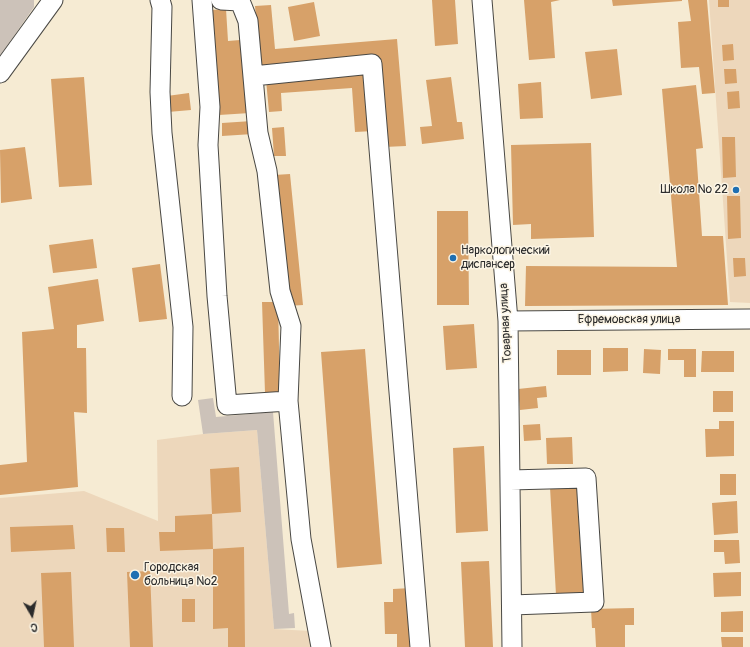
<!DOCTYPE html>
<meta charset="utf-8">
<style>
body{margin:0}
#map{position:relative;width:750px;height:647px;overflow:hidden;background:#f6ebd3;font-family:Pangolin,sans-serif}
canvas{display:block}
.north{position:absolute;left:12px;top:595px;width:40px;height:40px;-webkit-text-stroke:3px #fcf5e5;paint-order:stroke;rotate:171deg;font-size:11px;font-weight:700;line-height:16px;text-align:center;color:#2b2b2b}
.north::after{content:'';display:block;margin:auto;width:14px;height:18px;background:#2b2b2b;clip-path:polygon(50% 0,100% 100%,50% 72%,0 100%)}
</style>
<div id="map">
<canvas width="750" height="647"></canvas>
<div class="north">С</div>
</div>
<script>
const c = document.querySelector('canvas').getContext('2d');
c.lineJoin = 'round';
function paint(path, color) { c.fillStyle = color; c.fill(path, 'evenodd'); }
const shape = rows => new Path2D(rows.map(r => 'M' + r).join(''));
function stroke(path, color, width, dash) { c.strokeStyle = color; c.lineWidth = width; c.lineCap = dash ? 'butt' : 'round'; c.setLineDash(dash || []); c.stroke(path); }
function label(font, color, halo, rows, align = 'center') {
  c.font = font + ' Pangolin,sans-serif'; c.lineWidth = 3; c.setLineDash([]); c.textBaseline = 'middle'; c.strokeStyle = halo; c.fillStyle = color; for (const [text, x, y, turn = 0] of rows) {
    c.save(); c.translate(x, y); c.rotate((+turn || 0) * Math.PI / 180); c.textAlign = isNaN(turn) ? turn : align; if (halo) c.strokeText(text, 0, 0); c.fillText(text, 0, 0); c.restore();
  }
}
paint(shape([
 [709,0,750,0,750,303,730,302],
 [257,430,274,629,310,631,310,647,0,647,0,498,84,491,158,521,157,440,203,434]
]), '#edd7bb');
paint(shape([
 [0,0,34,0,34,7,0,56],
 [213,398,216,417,273,412,289,614,294,613,295,628,274,629,257,430,203,434,198,400]
]), '#ccc2b9');
paint(shape([
 [432,0,455,0,458,44,435,46],
 [524,0,560,0,551,2,555,58,529,60],
 [612,0,682,0,682,1,613,6],
 [688,0,707,0,715,93,702,94,699,67,681,68,678,22,691,21],
 [718,0,729,0,729,7,718,7],
 [314,2,320,36,294,41,288,7],
 [271,5,275,49,397,39,406,146,384,147,377,58,260,67,255,6],
 [226,9,228,41,240,40,241,52,246,52,250,113,219,115,211,10],
 [733,44,734,60,723,61,722,45],
 [617,49,622,95,591,99,585,52],
 [724,69,736,69,737,83,725,84],
 [369,72,374,131,355,132,352,88,281,93,282,111,269,112,266,80],
 [84,77,92,185,59,187,51,79],
 [451,77,457,122,462,122,464,139,422,144,420,127,432,126,426,80],
 [541,82,543,118,520,119,518,84],
 [696,85,703,148,696,149,702,236,723,236,728,305,525,306,526,266,677,267,662,89],
 [739,91,740,108,728,109,727,92],
 [189,93,191,110,168,112,167,96],
 [252,121,253,134,222,136,222,123],
 [284,127,286,156,274,156,272,128],
 [722,137,735,137,736,177,723,178],
 [591,143,594,237,531,239,531,224,513,225,511,145],
 [25,147,32,199,1,203,0,150],
 [290,174,303,305,287,306,274,175],
 [727,196,740,196,741,238,728,239],
 [437,211,468,211,469,305,437,305],
 [93,239,97,268,53,273,49,245],
 [733,258,745,258,746,276,734,277],
 [160,264,167,319,139,322,132,268],
 [98,279,104,321,77,325,77,348,86,348,87,413,74,412,78,487,0,495,0,465,27,462,22,332,54,329,48,287],
 [262,302,278,302,280,393,265,393],
 [474,324,477,368,446,370,443,326],
 [603,348,628,348,628,371,603,372],
 [365,349,382,564,337,568,321,352],
 [644,349,661,350,660,374,643,373],
 [668,349,696,349,696,377,684,377,684,360,668,360],
 [557,350,591,350,591,375,557,375],
 [702,351,734,351,734,372,701,372],
 [546,386,547,397,537,398,538,408,520,410,518,389],
 [713,391,733,391,733,412,713,412],
 [719,421,734,421,734,456,706,457,705,429,719,429],
 [540,424,541,440,524,441,523,425],
 [572,437,573,464,547,464,546,438],
 [484,446,488,531,456,533,453,448],
 [239,467,241,512,212,514,210,469],
 [720,474,736,474,736,495,720,495],
 [578,485,587,561,582,561,584,594,556,595,550,487],
 [737,501,738,533,714,535,712,503],
 [212,514,213,549,244,547,245,647,228,647,228,628,213,629,213,549,160,551,159,532,175,532,175,516],
 [73,525,75,549,11,552,10,527],
 [106,528,124,528,125,552,107,552],
 [714,540,739,540,740,563,725,564,724,552,714,552],
 [489,561,493,647,465,647,461,562],
 [150,571,153,647,130,647,127,572],
 [71,572,74,647,44,647,41,573],
 [741,572,741,596,714,597,713,573],
 [411,588,413,647,397,647,397,634,385,634,384,602,393,602,393,589],
 [182,599,195,599,195,622,182,622],
 [634,608,634,625,625,625,625,647,596,647,595,628,592,628,591,609],
 [743,611,743,632,721,632,721,612],
 [721,637,743,637,743,647,722,647]
]), '#d7a169');
const minor = shape([
 [160,0,162,7,160,92,162,133,183,327,182,396],
 [202,0,210,107,208,145,217,296,227,405,288,401],
 [221,0,240,1,248,21,258,133,267,171,280,291,291,326,288,401,301,539,321,647],
 [482,0,508,321,512,647],
 [0,73,53,0],
 [253,76,372,64,420,647],
 [508,321,750,319],
 [510,480,586,478,594,602,512,605]
]);
stroke(minor, '#494844', 21);
stroke(minor, '#fff', 19);
for (const [x, y, r, color] of [
 [736,190,4,"#1f6fb2"],
 [453,258,4,"#1f6fb2"],
 [135,575,5,"#1f6fb2"]
]) { const dot = new Path2D(); dot.arc(x, y, r, 0, 2 * Math.PI); c.fillStyle = color; c.fill(dot); stroke(dot, '#fcf5e5', 1.5); }
label('12px', '#2b2b2b', '#fcf5e5', [
 ["Школа № 22",728,190,"right"],
 ["Наркологический",461,251],
 ["диспансер",461,265],
 ["Городская",144,568],
 ["больница №2",144,582]
], 'left');
label('12px', '#2b2b2b', '#fcf5e5', [
 ["Ефремовская улица",629,320],
 ["Товарная улица",506,323,-93]
]);
</script>
